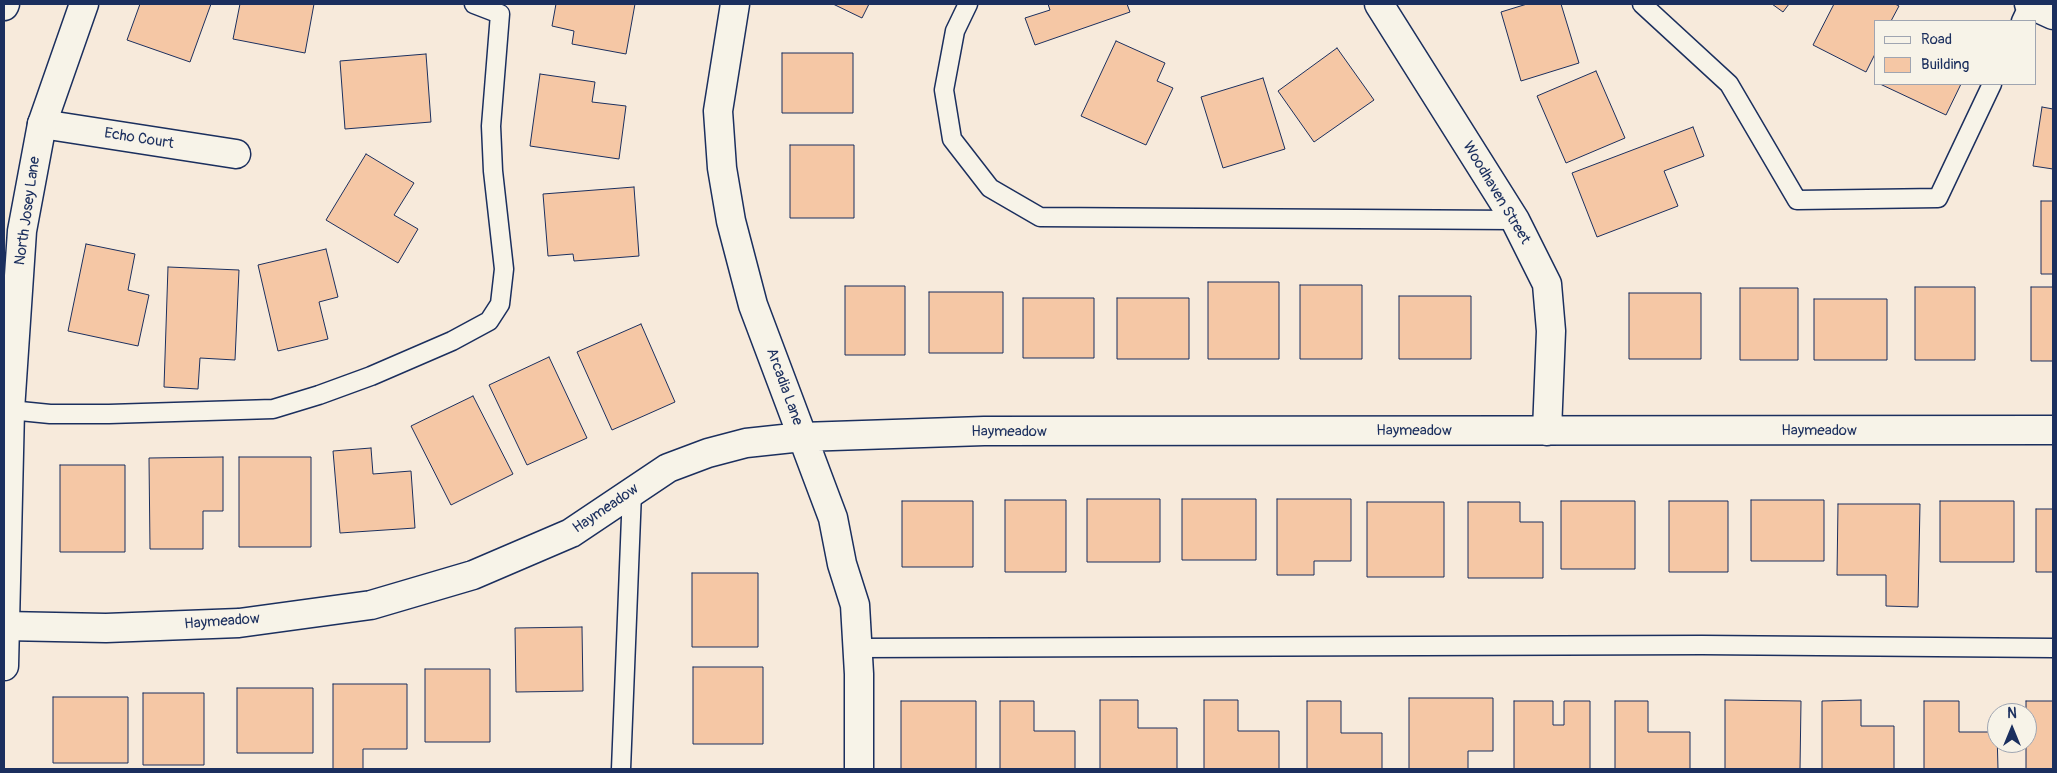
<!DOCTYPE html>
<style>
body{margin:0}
#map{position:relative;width:2057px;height:773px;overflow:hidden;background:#f7eadb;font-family:Pangolin,sans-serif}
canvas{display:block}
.frame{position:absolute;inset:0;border:5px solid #1b2f5e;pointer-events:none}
.legend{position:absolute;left:1874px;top:20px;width:162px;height:65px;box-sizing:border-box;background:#f7f3e8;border:1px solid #9fa5b1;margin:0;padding:6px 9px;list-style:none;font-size:15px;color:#1b2f5e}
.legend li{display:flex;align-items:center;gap:10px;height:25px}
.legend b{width:25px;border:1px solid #9fa5b1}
.north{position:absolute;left:1987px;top:703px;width:50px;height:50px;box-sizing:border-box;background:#f7f3e8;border:1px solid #9fa5b1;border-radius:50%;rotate:0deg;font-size:14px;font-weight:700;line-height:20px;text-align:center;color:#1b2f5e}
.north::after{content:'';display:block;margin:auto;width:18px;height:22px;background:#1b2f5e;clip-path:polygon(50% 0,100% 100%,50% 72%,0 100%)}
</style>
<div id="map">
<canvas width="2057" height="773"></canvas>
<div class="frame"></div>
<ul class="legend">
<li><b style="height:6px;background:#f7f3e8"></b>Road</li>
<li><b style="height:14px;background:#f5c7a5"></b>Building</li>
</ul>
<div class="north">N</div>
</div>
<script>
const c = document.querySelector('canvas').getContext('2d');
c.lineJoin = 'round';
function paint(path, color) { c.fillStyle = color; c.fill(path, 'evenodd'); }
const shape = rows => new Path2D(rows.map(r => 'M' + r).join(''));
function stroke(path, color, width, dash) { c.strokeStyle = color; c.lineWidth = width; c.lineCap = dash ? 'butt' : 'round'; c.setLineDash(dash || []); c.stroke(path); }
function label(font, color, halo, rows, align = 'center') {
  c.font = font + ' Pangolin,sans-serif'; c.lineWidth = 4; c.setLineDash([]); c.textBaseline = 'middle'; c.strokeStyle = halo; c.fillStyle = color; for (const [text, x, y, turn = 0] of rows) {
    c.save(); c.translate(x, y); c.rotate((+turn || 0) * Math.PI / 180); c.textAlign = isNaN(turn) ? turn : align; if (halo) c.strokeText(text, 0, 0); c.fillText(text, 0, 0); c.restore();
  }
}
const building = shape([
 [140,4,211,4,190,62,127,40,140,4],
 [240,4,314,4,305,53,233,39,240,4],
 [556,4,635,4,626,54,572,44,574,31,552,26,556,4],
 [833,4,869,4,862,18,833,4],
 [1048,4,1127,4,1130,12,1035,45,1025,18,1050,10,1048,4],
 [1527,4,1561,4,1579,63,1521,81,1501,12,1527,4],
 [1772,4,1789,4,1783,12,1772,4],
 [1834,4,1895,4,1899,6,1891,21,1876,21,1876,52,1866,72,1813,45,1834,4],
 [1116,41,1165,63,1157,81,1173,88,1146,145,1081,116,1116,41],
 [1337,48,1374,100,1314,142,1278,91,1337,48],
 [782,53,853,53,853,113,782,113,782,53],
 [426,54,431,122,345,129,340,61,426,54],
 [1596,71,1625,138,1566,163,1537,96,1596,71],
 [540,74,595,82,592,102,626,106,619,159,530,146,540,74],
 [1263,78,1285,149,1223,168,1201,97,1263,78],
 [1880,84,1961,84,1946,115,1880,84],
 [2042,107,2053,109,2053,169,2033,166,2042,107],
 [1693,127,1704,156,1664,171,1678,206,1597,237,1572,173,1693,127],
 [790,145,854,145,854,218,790,218,790,145],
 [366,154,414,183,394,215,418,229,398,263,326,220,366,154],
 [634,187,639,256,574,261,573,254,548,256,543,194,634,187],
 [2041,201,2053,201,2053,274,2041,274,2041,201],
 [86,244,135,254,128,290,149,295,138,346,68,331,86,244],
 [326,249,338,297,319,302,328,339,278,351,258,265,326,249],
 [168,267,239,270,235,360,200,358,198,389,164,387,168,267],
 [1208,282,1279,282,1279,359,1208,359,1208,282],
 [1300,285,1362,285,1362,359,1300,359,1300,285],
 [845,286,905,286,905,355,845,355,845,286],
 [1915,287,1975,287,1975,360,1915,360,1915,287],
 [2031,287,2053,287,2053,361,2031,361,2031,287],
 [1740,288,1798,288,1798,360,1740,360,1740,288],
 [929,292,1003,292,1003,353,929,353,929,292],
 [1629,293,1701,293,1701,359,1629,359,1629,293],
 [1399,296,1471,296,1471,359,1399,359,1399,296],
 [1023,298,1094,298,1094,358,1023,358,1023,298],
 [1117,298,1189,298,1189,359,1117,359,1117,298],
 [1814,299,1887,299,1887,360,1814,360,1814,299],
 [641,324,675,402,612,430,577,352,641,324],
 [549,357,587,438,527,465,489,385,549,357],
 [473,396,513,474,451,505,411,426,473,396],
 [371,448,373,474,411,471,415,528,340,533,333,451,371,448],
 [223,457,223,511,203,511,203,549,150,549,149,458,223,457],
 [239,457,311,457,311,547,239,547,239,457],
 [60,465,125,465,125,552,60,552,60,465],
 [1087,499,1160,499,1160,562,1087,562,1087,499],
 [1182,499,1256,499,1256,560,1182,560,1182,499],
 [1277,499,1351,499,1351,561,1314,561,1314,575,1277,575,1277,499],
 [1005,500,1066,500,1066,572,1005,572,1005,500],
 [1751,500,1824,500,1824,561,1751,561,1751,500],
 [902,501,973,501,973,567,902,567,902,501],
 [1561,501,1635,501,1635,569,1561,569,1561,501],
 [1669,501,1728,501,1728,572,1669,572,1669,501],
 [1940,501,2014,501,2014,562,1940,562,1940,501],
 [1367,502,1444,502,1444,577,1367,577,1367,502],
 [1468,502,1520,502,1520,522,1543,522,1543,578,1468,578,1468,502],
 [1838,504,1920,504,1918,607,1886,606,1886,575,1837,575,1838,504],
 [2036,509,2053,509,2053,572,2036,572,2036,509],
 [692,573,758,573,758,647,692,647,692,573],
 [582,627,583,691,516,692,515,628,582,627],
 [693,667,763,667,763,744,693,744,693,667],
 [425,669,490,669,490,742,425,742,425,669],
 [333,684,407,684,407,749,363,749,363,769,333,769,333,684],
 [237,688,313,688,313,753,237,753,237,688],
 [143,693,204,693,204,765,143,765,143,693],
 [53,697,128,697,128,763,53,763,53,697],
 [1409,698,1493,698,1493,751,1468,751,1468,769,1409,769,1409,698],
 [1100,700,1138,700,1138,728,1177,728,1177,769,1100,769,1100,700],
 [1204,700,1238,700,1238,731,1279,731,1279,769,1204,769,1204,700],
 [1725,700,1801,701,1800,769,1725,769,1725,700],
 [1861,700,1861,726,1894,726,1894,769,1822,769,1822,701,1861,700],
 [901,701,976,701,976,769,901,769,901,701],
 [1000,701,1034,701,1034,731,1075,731,1075,769,1000,769,1000,701],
 [1307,701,1341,701,1341,733,1382,733,1382,769,1307,769,1307,701],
 [1514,701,1553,701,1553,725,1564,725,1564,701,1590,701,1590,769,1514,769,1514,701],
 [1615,701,1648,701,1648,732,1690,732,1690,769,1615,769,1615,701],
 [1924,701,1959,701,1959,732,1997,732,1998,769,1924,769,1924,701],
 [2026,701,2053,701,2053,769,2026,769,2026,701]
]);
paint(building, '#f5c7a5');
stroke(building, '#1b2f5e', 1);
const lane = shape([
 [968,4,955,31,944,90,952,139,990,188,1040,217,1515,220],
 [1642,4,1729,84,1797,200,1938,198,1992,84],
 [2021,21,2029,4],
 [10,410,50,414,109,414,273,409,319,395,371,376,452,341,489,321,500,304,504,269,493,171,491,126,500,14,474,4],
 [857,648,1702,645,2053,648],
 [621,769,632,492]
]);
const street = shape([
 [735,4,718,111,722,168,731,221,753,305,833,518,842,564,855,605,859,674,859,769],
 [1379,4,1515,220,1547,284,1551,331,1547,431],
 [2029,4,2053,15],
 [42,124,236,154],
 [4,626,106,628,239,623,371,605,473,575,571,533,668,468,708,453,746,443,802,437,984,431,2053,430]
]);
const primary = shape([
 [4,6,5,4],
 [4,666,10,410,22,231,42,124,84,4]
]);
stroke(lane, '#1b2f5e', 21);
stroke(street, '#1b2f5e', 31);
stroke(primary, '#1b2f5e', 31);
stroke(lane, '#f7f3e8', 18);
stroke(street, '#f7f3e8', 28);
stroke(primary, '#f7f3e8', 28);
label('15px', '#1b2f5e', '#f7f3e8', [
 ["Echo Court",139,139,9],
 ["Woodhaven Street",1496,193,59],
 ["North Josey Lane",28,211,-82],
 ["Arcadia Lane",784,387,70],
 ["Haymeadow",1414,431],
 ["Haymeadow",1819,431],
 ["Haymeadow",1009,432],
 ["Haymeadow",606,509,-34],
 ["Haymeadow",222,622,-4]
]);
</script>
